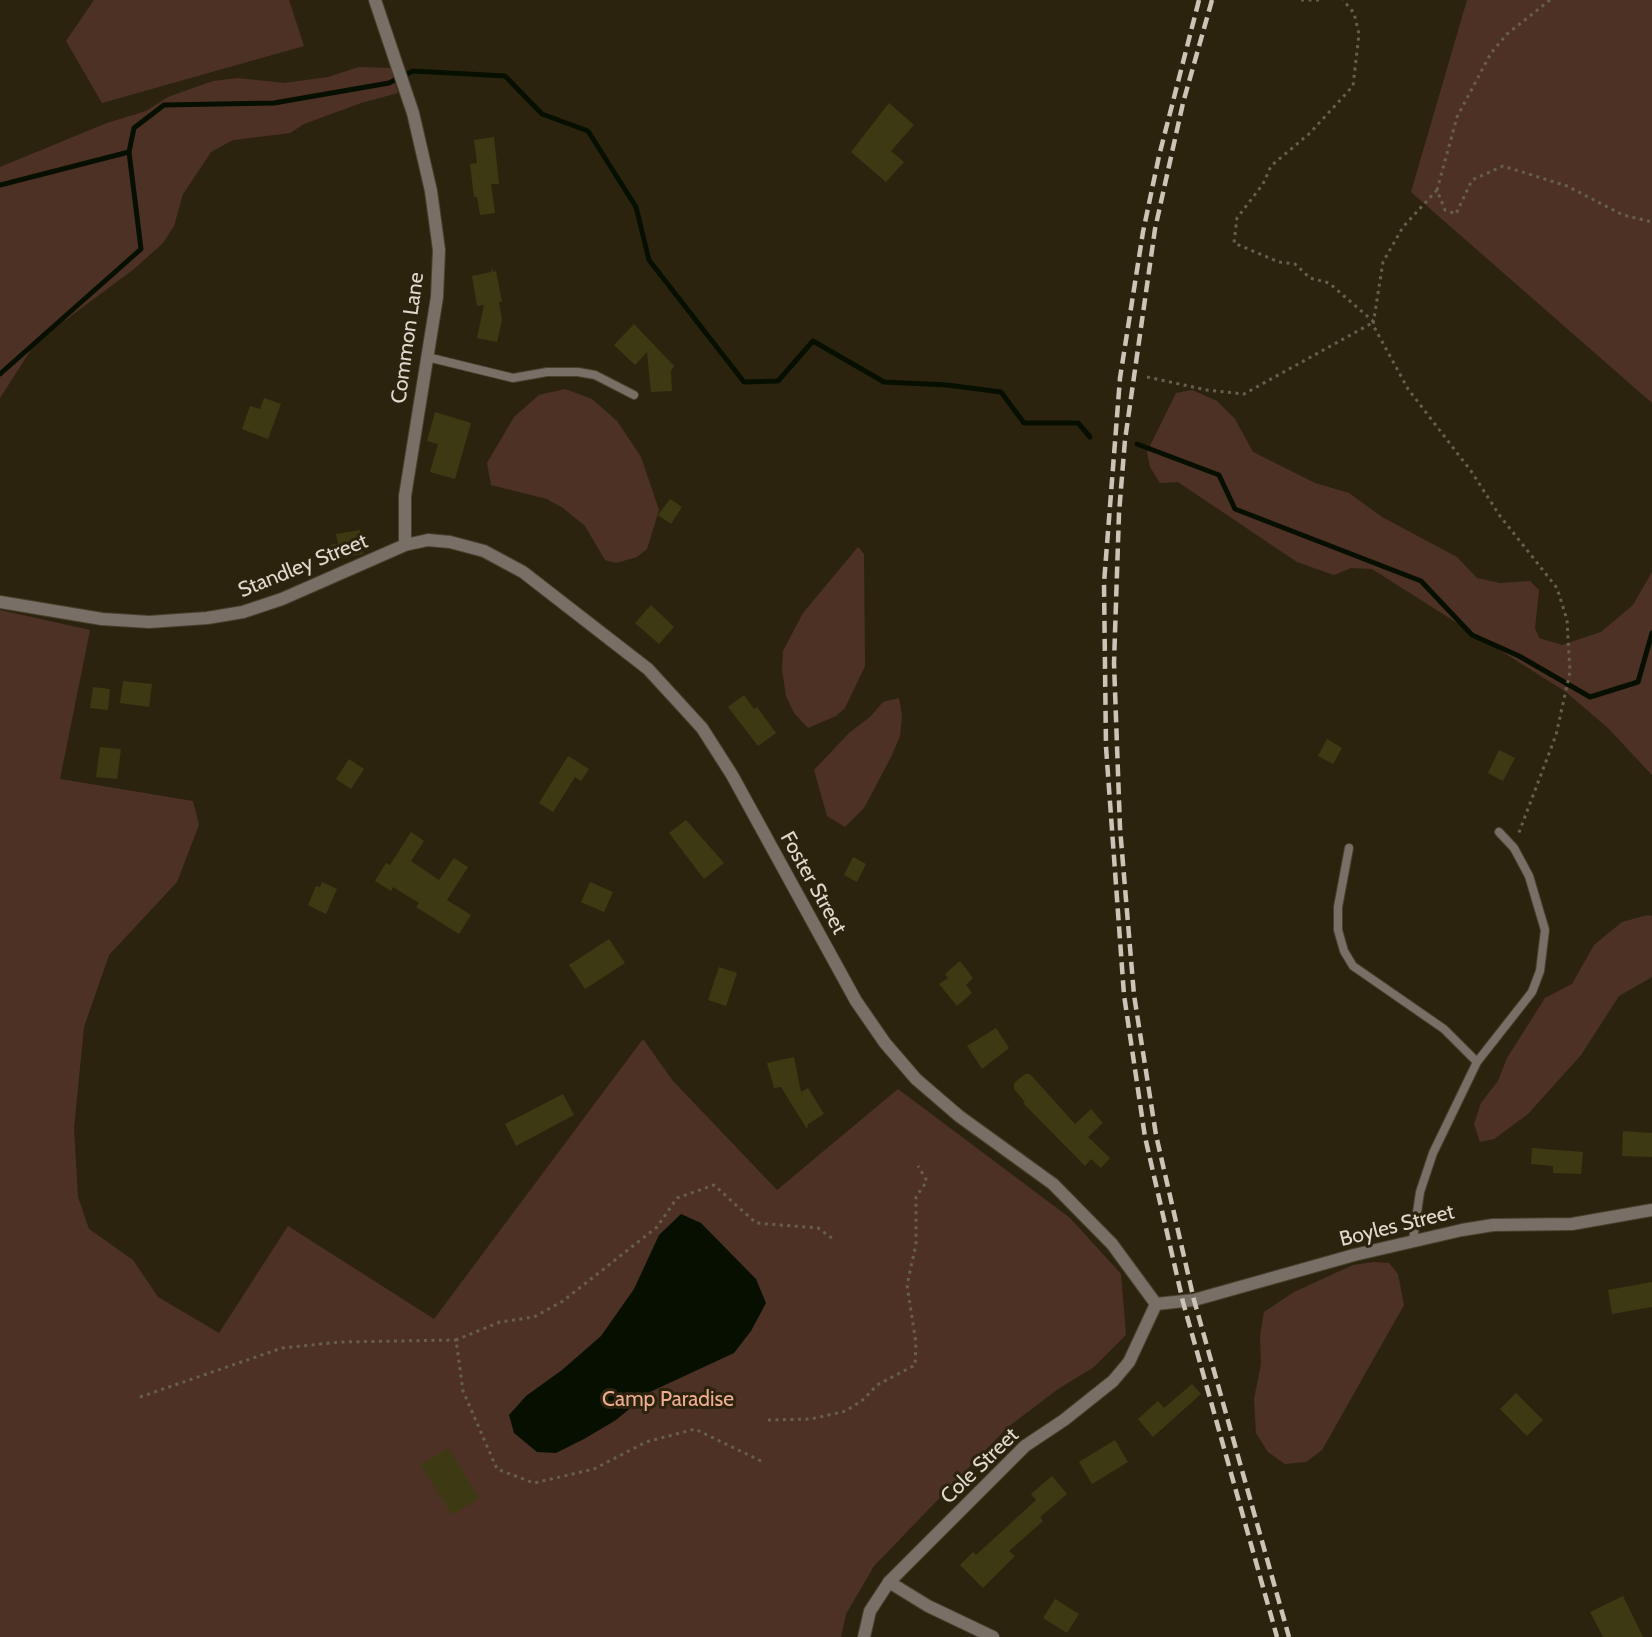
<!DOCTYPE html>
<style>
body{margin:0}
canvas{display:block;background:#2c230e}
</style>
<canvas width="1652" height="1637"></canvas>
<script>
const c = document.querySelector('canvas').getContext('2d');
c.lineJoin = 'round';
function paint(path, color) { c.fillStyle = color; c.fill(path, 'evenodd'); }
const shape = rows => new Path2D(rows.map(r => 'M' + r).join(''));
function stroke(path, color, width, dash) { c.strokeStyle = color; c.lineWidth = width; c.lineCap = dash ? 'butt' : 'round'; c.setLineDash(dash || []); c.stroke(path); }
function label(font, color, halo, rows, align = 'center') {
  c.font = font + ' Cabin,sans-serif'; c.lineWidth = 6; c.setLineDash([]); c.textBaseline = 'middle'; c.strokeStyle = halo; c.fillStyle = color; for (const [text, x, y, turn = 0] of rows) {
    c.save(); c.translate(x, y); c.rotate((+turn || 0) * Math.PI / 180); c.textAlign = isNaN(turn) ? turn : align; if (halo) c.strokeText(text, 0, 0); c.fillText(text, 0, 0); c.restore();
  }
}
paint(shape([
 [94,0,289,0,304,46,102,103,66,41],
 [1467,0,1652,0,1652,403,1411,192],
 [359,67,391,68,398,93,361,103,304,124,290,133,233,140,211,152,183,194,174,226,163,243,134,269,36,342,0,398,0,167,107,123,146,111,168,97,213,81,238,78,284,83,328,77],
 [565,389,592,399,617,421,641,457,659,510,647,549,637,557,616,563,605,560,585,526,563,508,547,499,491,485,487,463,514,417,539,395],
 [1192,390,1217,401,1235,419,1253,452,1315,483,1349,493,1382,517,1457,557,1477,578,1500,583,1530,581,1539,590,1535,628,1539,638,1562,645,1601,632,1633,605,1652,572,1652,775,1608,728,1566,692,1372,569,1351,568,1334,575,1297,562,1178,482,1160,483,1150,467,1147,452,1176,393],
 [858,547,864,554,865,666,845,708,836,716,808,728,794,713,786,696,782,669,783,651,803,613],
 [0,610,90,630,60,779,193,801,199,825,177,882,109,955,84,1027,74,1128,78,1197,89,1229,133,1260,158,1297,219,1333,288,1226,434,1319,643,1039,673,1081,777,1190,898,1089,1070,1218,1121,1274,1126,1335,1094,1367,1058,1389,1008,1427,874,1566,846,1614,841,1637,0,1637],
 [899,698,902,716,900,736,891,757,864,808,845,827,827,816,814,770,849,733,870,717,883,702],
 [1648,915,1652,916,1652,977,1619,996,1581,1055,1528,1114,1494,1139,1480,1142,1474,1124,1481,1103,1498,1081,1507,1058,1545,998,1572,984,1594,945,1622,922],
 [1374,1262,1389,1263,1398,1274,1404,1305,1322,1450,1306,1462,1285,1464,1268,1452,1256,1433,1254,1399,1261,1364,1260,1336,1264,1312,1294,1292,1353,1265]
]), '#4e3125');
paint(shape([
 [681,1214,701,1223,756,1279,766,1303,751,1331,734,1353,650,1392,616,1420,584,1439,556,1453,537,1452,514,1433,509,1415,526,1396,562,1370,601,1336,634,1289,659,1235]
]), '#071000');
stroke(shape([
 [0,185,129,152],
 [0,374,141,249,129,152,134,128,164,105,274,103,389,83,413,71,505,76,542,114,588,131,636,207,649,260,744,382,778,381,813,341,884,382,947,385,1001,392,1024,423,1078,423,1090,437],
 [1137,444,1219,475,1235,509,1421,581,1472,635,1519,656,1590,697,1638,682,1652,633]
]), '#071000', 5);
paint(shape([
 [889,103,914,125,891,151,904,162,886,182,851,152],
 [494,137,499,184,491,184,495,213,480,215,477,197,474,197,470,164,477,163,474,140],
 [493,268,493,272,496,271,502,302,499,302,502,320,497,342,477,338,484,305,477,306,472,276,491,272],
 [634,324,674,366,671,371,672,391,651,392,647,352,635,365,614,345],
 [264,398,281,404,268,439,242,429,250,406,260,409],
 [435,412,471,423,455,479,430,472,438,444,427,441],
 [670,499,682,507,671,524,658,515],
 [360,530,363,554,332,559,329,545,338,544,336,534],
 [651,605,674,627,659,644,635,623],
 [123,681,152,684,149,707,120,703],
 [93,687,110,689,108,710,90,708],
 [744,695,754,709,757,707,776,733,758,746,728,707],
 [1327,739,1342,748,1333,764,1318,756],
 [100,747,121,749,117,779,96,777],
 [1499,750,1515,758,1503,781,1488,773],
 [568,756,589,769,581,781,575,777,553,812,539,803],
 [349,759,364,769,351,789,336,779],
 [686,820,724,863,704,879,669,833],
 [411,832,424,841,411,861,439,880,454,858,468,867,447,900,471,915,459,934,416,907,419,903,393,887,391,891,375,881,386,863,390,865],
 [853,857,866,864,857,882,844,875],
 [322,882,337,889,326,914,308,905,316,886,320,887],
 [590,882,613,892,604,912,581,902],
 [609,939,625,963,585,989,569,965],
 [960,961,973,978,966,985,972,993,957,1006,939,984,948,978,945,974],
 [719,967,737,973,726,1006,708,1000],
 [996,1028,1009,1048,982,1069,967,1046],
 [794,1057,801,1092,808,1088,824,1114,808,1124,807,1129,781,1087,774,1088,767,1063],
 [1025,1074,1030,1074,1075,1124,1091,1109,1103,1123,1088,1137,1110,1158,1101,1168,1091,1159,1085,1166,1023,1103,1025,1102,1014,1089,1014,1083],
 [563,1094,574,1115,516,1146,505,1124],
 [1623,1131,1652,1133,1652,1157,1622,1156],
 [1532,1148,1583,1152,1581,1174,1553,1173,1553,1166,1531,1164],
 [1652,1282,1652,1307,1612,1314,1608,1290],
 [1192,1384,1201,1394,1153,1437,1138,1419,1158,1401,1164,1408],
 [1516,1393,1543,1420,1527,1436,1500,1409],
 [1115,1440,1128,1462,1092,1484,1079,1462],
 [448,1448,479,1498,452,1515,421,1465],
 [1052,1476,1067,1494,1040,1517,1043,1521,1009,1551,1015,1556,983,1588,960,1565,973,1552,976,1555,1036,1500,1031,1494],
 [1623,1596,1643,1637,1603,1637,1590,1612],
 [1055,1599,1079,1614,1067,1633,1043,1618]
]), '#3c3913');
const service = shape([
 [427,357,513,378,547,372,578,372,595,375,634,395],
 [1349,848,1338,907,1338,930,1344,951,1353,966,1444,1029,1477,1062,1532,992,1540,971,1545,930,1529,876,1514,848,1499,832],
 [1413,1240,1420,1192,1433,1153,1477,1062]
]);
const minor = shape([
 [889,1582,928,1606,993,1637]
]);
const tertiary = shape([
 [375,0,413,113,431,191,439,250,437,297,405,496,405,545],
 [0,602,102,619,149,622,207,618,243,612,282,599,405,545,428,540,450,542,484,551,523,572,648,669,702,728,732,775,856,1001,885,1043,916,1079,959,1116,1053,1184,1112,1244,1156,1304],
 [1156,1304,1194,1300,1354,1255,1462,1230,1493,1225,1572,1224,1652,1210],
 [864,1637,870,1611,889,1582,1025,1446,1064,1420,1113,1381,1129,1362,1156,1304]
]);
stroke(service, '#49402d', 10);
stroke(minor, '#49402d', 14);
stroke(tertiary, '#49402d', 14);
stroke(shape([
 [1301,0,1320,0],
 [1550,0,1507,34,1491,53,1457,117,1437,190,1445,210,1456,214,1472,180,1503,166,1567,186,1623,215,1652,222],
 [1437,190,1403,227,1383,262,1373,325,1408,389,1471,471,1500,516,1557,588,1567,620,1570,672,1556,735,1518,835],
 [1147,377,1207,390,1244,394,1374,322,1329,283,1310,278,1295,264,1279,262,1234,243,1237,218,1263,184,1271,166,1310,133,1353,86,1359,34,1354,13,1343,0],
 [140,1397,282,1348,340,1342,456,1340],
 [768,1420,811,1419,846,1411,864,1399,877,1385,915,1365,916,1343,907,1285,916,1244,916,1197,927,1181,918,1166],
 [761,1461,695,1429,646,1442,594,1469,534,1483,497,1469,463,1391,456,1340,500,1322,534,1317,563,1301,657,1227,677,1198,714,1185,756,1223,818,1228,833,1239]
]), '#675f4d', 3, [3, 4.5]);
stroke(service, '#786f67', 8);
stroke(minor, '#786f67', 12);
stroke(tertiary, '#786f67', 12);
stroke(shape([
 [1199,0,1159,156,1143,232,1120,378,1104,583,1106,747,1124,995,1145,1137,1183,1302,1277,1637],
 [1212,0,1183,103,1155,229,1125,440,1119,513,1114,663,1120,828,1134,995,1156,1135,1194,1300,1289,1637]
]), '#cbc4b7', 4.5, [12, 6]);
label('21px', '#e0d9cd', '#2c230e', [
 ["Common Lane",408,338,-82],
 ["Standley Street",303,566,-22],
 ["Foster Street",813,883,61],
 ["Boyles Street",1397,1226,-14],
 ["Cole Street",980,1466,-44]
]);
label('21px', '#efad92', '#2c230e', [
 ["Camp Paradise",668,1400]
]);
</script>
